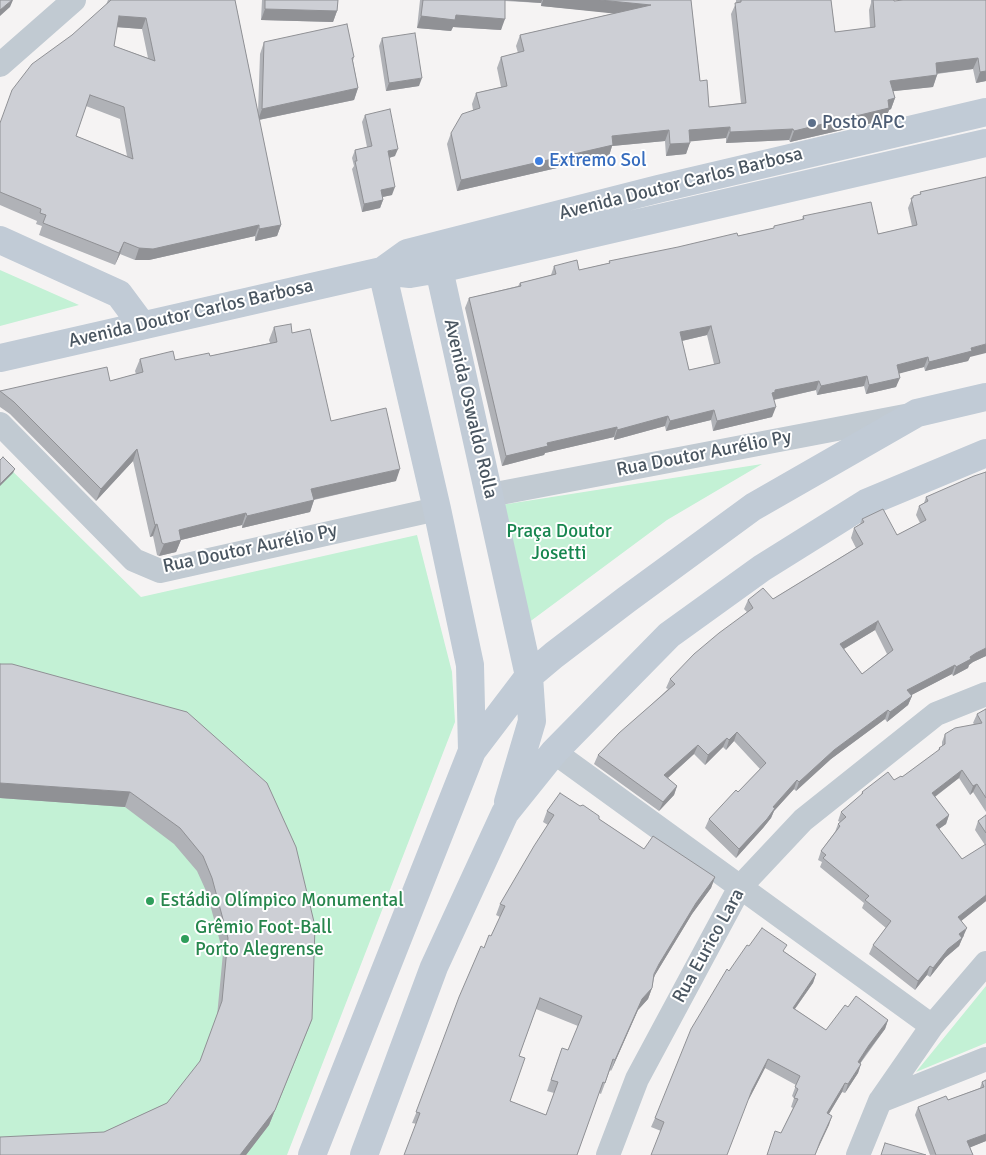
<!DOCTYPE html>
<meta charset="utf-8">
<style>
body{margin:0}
canvas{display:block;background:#f5f3f3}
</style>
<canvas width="986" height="1155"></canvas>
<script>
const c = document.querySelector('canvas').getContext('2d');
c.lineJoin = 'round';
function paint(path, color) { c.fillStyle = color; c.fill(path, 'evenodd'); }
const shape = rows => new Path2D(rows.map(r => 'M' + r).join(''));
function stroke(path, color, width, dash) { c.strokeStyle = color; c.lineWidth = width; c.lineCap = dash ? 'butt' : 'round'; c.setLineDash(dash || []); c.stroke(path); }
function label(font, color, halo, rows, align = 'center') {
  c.font = font + ' Signika,sans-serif'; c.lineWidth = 4; c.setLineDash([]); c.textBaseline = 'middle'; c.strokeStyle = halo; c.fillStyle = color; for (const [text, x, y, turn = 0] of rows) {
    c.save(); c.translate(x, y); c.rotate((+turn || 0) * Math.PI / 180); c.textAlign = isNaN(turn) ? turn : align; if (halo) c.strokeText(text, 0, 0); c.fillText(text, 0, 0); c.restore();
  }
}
paint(shape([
 [0,270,79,305,0,326],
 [0,459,141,597,417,535,452,672,455,722,287,1155,0,1155],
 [762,464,667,520,528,623,501,505],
 [986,986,986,1043,916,1072]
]), '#c3f1d5');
stroke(shape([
 [0,65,74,0],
 [0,424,134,560,160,571,437,509],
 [490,495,905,416],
 [554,752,932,1026],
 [880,1101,986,1059],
 [608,1155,637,1079,740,887,803,820,936,714,986,694],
 [858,1155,880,1101,932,1026,986,963]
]), '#c1cad2', 24);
stroke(shape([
 [0,240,119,294,142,325],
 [439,269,529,676,532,721,508,802],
 [382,271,407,253,658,189,986,112],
 [382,271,437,509,470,665,472,751],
 [0,358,382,271,410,274,439,269,986,143],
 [312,1155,472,751,529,676,554,655,626,600,753,507,917,413,986,397],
 [364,1155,434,967,505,813,554,752,669,635,762,568,866,503,986,453]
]), '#c1cbd6', 28);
paint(shape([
 [108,0,235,0,258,113,260,54,264,42,354,57,353,61,358,88,354,100,259,120,281,225,277,236,255,241,255,236,149,260,135,260,120,254,115,265,39,235,42,226,36,224,37,221,0,205,0,123,106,5],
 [117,27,142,29,148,58,114,46],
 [86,106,120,119,127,156,76,136],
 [262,0,338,0,337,11,333,22,261,20],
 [420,0,691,0,700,81,709,107,741,103,731,14,736,3,736,0,831,0,835,32,870,28,869,10,871,3,871,0,894,0,894,1,986,0,986,81,976,83,973,69,937,74,937,75,933,87,893,91,895,98,891,109,889,110,885,120,790,142,789,140,726,143,726,138,690,141,686,154,666,156,665,141,612,146,609,156,457,191,447,144,451,133,473,110,472,104,476,93,501,87,497,68,501,57,518,53,516,46,520,35,615,13,541,6,541,3,505,1,501,30,453,27,451,31,417,28],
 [382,38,419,86,386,91,379,46],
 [365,115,395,156,389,158,392,195,382,197,383,200,380,208,362,212,352,169,354,166,352,158,355,150,367,147,362,122],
 [920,192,970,357,968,361,925,371,924,367,899,373,896,387,866,394,864,386,817,395,816,390,774,400,772,417,713,431,711,420,666,431,665,426,614,440,614,437,545,453,544,455,502,466,465,308,469,298,518,286,520,283,551,275,554,266,579,270,609,263,609,261,738,236,774,228,774,226,802,220,803,216,878,234,912,226,908,208,913,196,920,195],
 [707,335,714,364,689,370,682,341],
 [274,327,292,333,331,421,396,481,314,500,310,512,242,528,242,525,181,540,176,552,159,556,157,555,153,536,150,537,133,461,96,501,10,414,0,407,0,391,110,381,136,374,135,371,140,359,175,360,210,356,270,343,269,340],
 [986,472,986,656,973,662,969,665,968,668,953,676,952,674,911,695,912,696,908,705,887,722,885,719,831,759,796,791,794,789,774,811,771,818,763,828,736,858,705,828,709,819,738,792,760,769,734,741,726,750,723,747,705,765,694,754,668,778,677,786,674,795,659,811,594,764,598,755,668,689,666,688,670,679,747,612,744,609,748,600,773,599,856,548,851,538,854,528,860,524,862,519,897,535,920,523,916,515,919,506,924,503,926,497],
 [875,630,887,654,862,674,844,649],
 [0,664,187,712,312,1019,269,1125,246,1155,0,1155,104,1132,167,1103,200,1062,217,1016,223,953,207,893,197,871,174,844,125,807,0,798],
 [986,709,986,812,973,792,970,795,959,778,935,797,949,815,946,824,939,829,962,859,985,845,975,830,978,821,986,815,986,901,961,921,964,936,962,938,959,946,945,958,930,977,927,975,915,990,869,954,873,945,886,928,862,908,864,903,820,867,822,862,818,860,821,851,835,832,838,824,840,822,838,821,841,812,861,795,862,792,902,777,938,751,939,748,942,746,942,742,945,734,974,724,973,723,977,714],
 [547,811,599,819,644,849,715,877,711,888,692,914,655,975,654,978,652,988,648,999,638,1010,611,1071,610,1070,601,1094,599,1093,577,1155,412,1123,484,948,491,936,500,917,496,915,500,904,548,825,543,822],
 [536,1009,578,1026,568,1050,558,1059,547,1091,554,1093,546,1115,510,1101,519,1056],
 [749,946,785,952,816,974,813,983,795,1009,826,1030,848,1007,888,1020,885,1029,860,1064,861,1064,858,1073,845,1093,842,1092,829,1114,829,1125,781,1133,793,1108,791,1107,794,1098,792,1096,796,1085,765,1068,749,1099,661,1131,651,1127,655,1118,729,971],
 [986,1080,986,1141,970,1147,973,1155,930,1155,915,1115,918,1107,948,1100,980,1088,982,1082]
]), '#b0b2b7');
paint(shape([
 [12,0,13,0,10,7,0,16,0,10],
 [502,0,542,0,541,3],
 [543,0,600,0,651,5,647,17,541,6],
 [265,9,337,11,333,22,261,20],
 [456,15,505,19,501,30,453,27,451,31,417,28,421,16],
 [119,16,146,18,142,29,115,27],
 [978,58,973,69,932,74,936,63],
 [986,71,986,81,976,83,980,72],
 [937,75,933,87,886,92,890,81],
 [422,78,419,86,386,91,389,83],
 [358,88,354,100,258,120,262,109],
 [895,98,891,109,889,110,885,120,790,142,794,131],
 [730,127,726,138,685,142,689,130],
 [793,129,789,140,726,143,730,132],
 [669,130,665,141,612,146,609,156,457,191,461,180,612,136],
 [690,143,686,154,666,156,670,144],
 [398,149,395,156,385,159,388,151],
 [395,187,392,195,378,198,381,190],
 [383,200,380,208,362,212,364,204],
 [259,225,255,236,149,260,135,260,139,248],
 [281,225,277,236,255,241,259,229],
 [124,242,120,254,115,265,119,253],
 [711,326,707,335,677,342,680,332],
 [986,344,986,353,970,357,968,361,925,371,929,362,971,348],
 [928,357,924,367,894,375,897,365],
 [867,376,864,386,817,395,821,386],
 [900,378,896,387,866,394,869,385],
 [819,381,816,390,772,400,772,393,775,390],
 [776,407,772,417,713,431,717,421],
 [714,410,711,420,666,431,670,421],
 [668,416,665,426,614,440,617,430],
 [617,427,614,437,545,453,544,455,502,466,506,456,547,443],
 [137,449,133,461,96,501,101,489],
 [15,469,13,473,0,486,0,484],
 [400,469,396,481,307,501,311,489],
 [314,500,310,512,242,528,247,516],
 [246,513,242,525,181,540,176,552,159,556,164,544,179,530],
 [157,524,153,536,150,537,155,525],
 [878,621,875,630,837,653,840,644],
 [986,648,986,656,973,662,969,665,968,668,953,676,956,667,976,653],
 [955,665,952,674,904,699,907,690],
 [912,696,908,705,887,722,890,712],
 [888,710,885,719,831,759,796,791,799,782,834,750],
 [737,732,734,741,726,750,729,740],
 [727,738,723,747,705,765,708,755],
 [698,745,694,754,661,784,664,775],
 [962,770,959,778,929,801,932,793],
 [797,780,794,789,774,811,771,818,763,828,736,858,739,849,773,807],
 [0,783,130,792,125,807,0,798],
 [977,784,973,792,970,795,973,786],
 [677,786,674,795,659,811,663,802],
 [949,815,946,824,933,833,936,825],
 [715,877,711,888,692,914,655,975,650,985,659,964,696,903],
 [986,895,986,901,955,926,958,917],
 [967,928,959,946,945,958,930,977,933,968,959,934],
 [930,966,927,975,915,990,918,981],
 [816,974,813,983,789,1017,793,1008],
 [652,988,648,999,638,1010,611,1071,615,1060,642,999],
 [312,1019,269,1125,246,1155,240,1155],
 [888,1020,885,1029,866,1054,855,1071,858,1062,869,1045],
 [768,1059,765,1068,749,1099,752,1090],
 [861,1064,858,1073,845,1093,848,1084],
 [845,1083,842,1092,824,1122,827,1113],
 [832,1116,829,1125,815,1155,820,1142],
 [986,1134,986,1141,964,1150,967,1141]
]), '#909195');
const building = shape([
 [0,0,12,0,0,10,0,0],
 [111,0,235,0,281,225,259,229,259,225,153,249,139,248,124,242,119,253,43,223,46,215,40,213,41,209,0,192,0,123,12,90,32,64,72,35,111,0],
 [119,16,146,18,155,61,114,46,119,16],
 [90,95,124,107,133,159,76,136,90,95],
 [265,0,338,0,337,11,265,9,265,0],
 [423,0,505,0,505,19,456,15,455,20,421,16,423,0],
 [600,0,691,0,700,81,707,80,709,107,746,103,735,3,741,2,741,0,831,0,835,32,875,27,873,0,894,0,894,1,903,0,986,0,986,71,980,72,978,58,936,63,937,75,890,81,895,98,888,100,889,108,794,131,793,129,730,132,730,127,689,130,690,143,670,144,669,130,612,136,613,145,461,180,451,133,462,114,480,108,476,93,507,86,501,57,524,51,520,35,651,5,600,0],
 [347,24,354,57,352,58,358,88,262,109,264,42,347,24],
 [415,33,422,78,389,83,382,38,415,33],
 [390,109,398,149,388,151,395,187,381,190,383,200,364,204,355,161,357,161,355,150,372,146,365,115,390,109],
 [986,177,986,344,971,348,972,351,929,362,928,357,897,365,900,378,869,385,867,376,821,386,819,381,775,390,775,392,772,393,776,407,717,421,714,410,670,421,668,416,617,430,617,427,547,443,548,446,506,456,469,298,521,286,520,283,556,274,554,266,577,260,579,270,610,263,609,261,678,247,737,233,738,236,774,228,774,226,804,219,803,216,871,202,878,234,917,225,911,198,913,198,913,196,921,194,920,192,986,177],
 [711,326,720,363,689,370,680,332,711,326],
 [291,324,292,333,310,329,331,421,386,408,400,469,311,489,314,500,247,516,246,513,179,530,181,540,164,544,162,543,157,524,155,525,137,449,101,489,14,402,0,391,107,367,110,381,143,372,140,359,173,351,175,360,209,353,210,356,277,342,274,327,291,324],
 [3,457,15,469,0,484,0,460,3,457],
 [986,472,986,648,976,653,970,657,971,659,956,667,955,665,907,690,912,696,890,712,888,710,834,750,799,782,797,780,773,807,775,808,767,819,739,849,709,819,736,790,738,792,766,763,737,732,729,740,727,738,708,755,698,745,664,775,677,786,663,802,598,755,619,733,675,684,670,679,694,654,719,633,753,608,748,600,763,588,773,599,863,544,854,528,864,522,862,519,883,509,897,535,926,520,919,506,928,501,926,497,974,476,986,472],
 [878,621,893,650,862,674,840,644,878,621],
 [0,664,12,664,187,712,267,783,296,847,315,926,312,1019,275,1110,240,1155,0,1155,0,1137,104,1132,167,1103,200,1061,222,1001,228,938,212,878,203,856,180,828,130,792,0,783,0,664],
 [986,709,986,798,977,784,973,786,962,770,932,793,949,815,936,825,962,859,986,844,986,895,958,917,967,928,959,934,962,938,948,949,933,968,930,966,918,981,873,945,891,921,865,900,869,896,823,858,826,855,821,851,840,826,838,824,846,817,841,812,863,793,862,792,888,772,894,780,901,776,902,777,940,749,939,748,945,744,945,734,955,728,982,723,977,714,986,709],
 [560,793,580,806,583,805,599,816,599,819,644,849,653,836,715,877,696,903,659,964,654,974,652,988,642,999,615,1060,613,1059,605,1083,603,1082,577,1155,404,1155,420,1113,416,1112,459,997,481,946,484,948,489,935,491,936,505,906,500,904,534,846,554,815,547,811,560,793],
 [540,998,582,1016,568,1050,562,1048,551,1080,558,1082,546,1115,510,1101,525,1058,519,1056,540,998],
 [986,815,986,833,978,821,986,815],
 [762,928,787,945,783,951,816,974,793,1008,826,1030,845,1005,848,1007,856,996,888,1020,869,1045,858,1062,861,1064,848,1084,845,1083,827,1113,832,1116,820,1142,815,1155,767,1155,775,1131,781,1133,798,1099,794,1098,798,1089,795,1087,800,1076,768,1059,752,1090,727,1155,651,1155,664,1122,655,1118,691,1029,727,969,729,971,747,945,749,946,762,928],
 [986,1080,986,1134,967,1141,973,1155,936,1155,918,1107,946,1096,948,1100,984,1087,982,1082,986,1080],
 [885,1143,926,1155,881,1155,885,1143]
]);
paint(building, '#cdcfd5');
stroke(building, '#909195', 1);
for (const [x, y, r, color] of [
 [812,123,5,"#5c6f8a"],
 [539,161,5,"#3f7fe0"],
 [150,901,5,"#2e9e5b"],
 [185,939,5,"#2e9e5b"]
]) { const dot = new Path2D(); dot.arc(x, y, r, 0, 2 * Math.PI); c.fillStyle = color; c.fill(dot); stroke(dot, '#fff', 2); }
label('19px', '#4e5e75', '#fff', [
 ["Posto APC",822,123]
], 'left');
label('19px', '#366cbe', '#fff', [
 ["Extremo Sol",549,161]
], 'left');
label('19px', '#4a5661', '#fff', [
 ["Avenida Doutor Carlos Barbosa",681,184,-14],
 ["Avenida Doutor Carlos Barbosa",191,314,-13],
 ["Avenida Oswaldo Rolla",470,409,77],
 ["Rua Doutor Aurélio Py",704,454,-11],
 ["Rua Doutor Aurélio Py",250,549,-12],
 ["Rua Eurico Lara",709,946,-61]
]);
label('19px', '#17864f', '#fff', [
 ["Praça Doutor",559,532],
 ["Josetti",559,554]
]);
label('19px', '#27864d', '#fff', [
 ["Estádio Olímpico Monumental",160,901],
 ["Grêmio Foot-Ball",195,928],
 ["Porto Alegrense",195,950]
], 'left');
</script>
